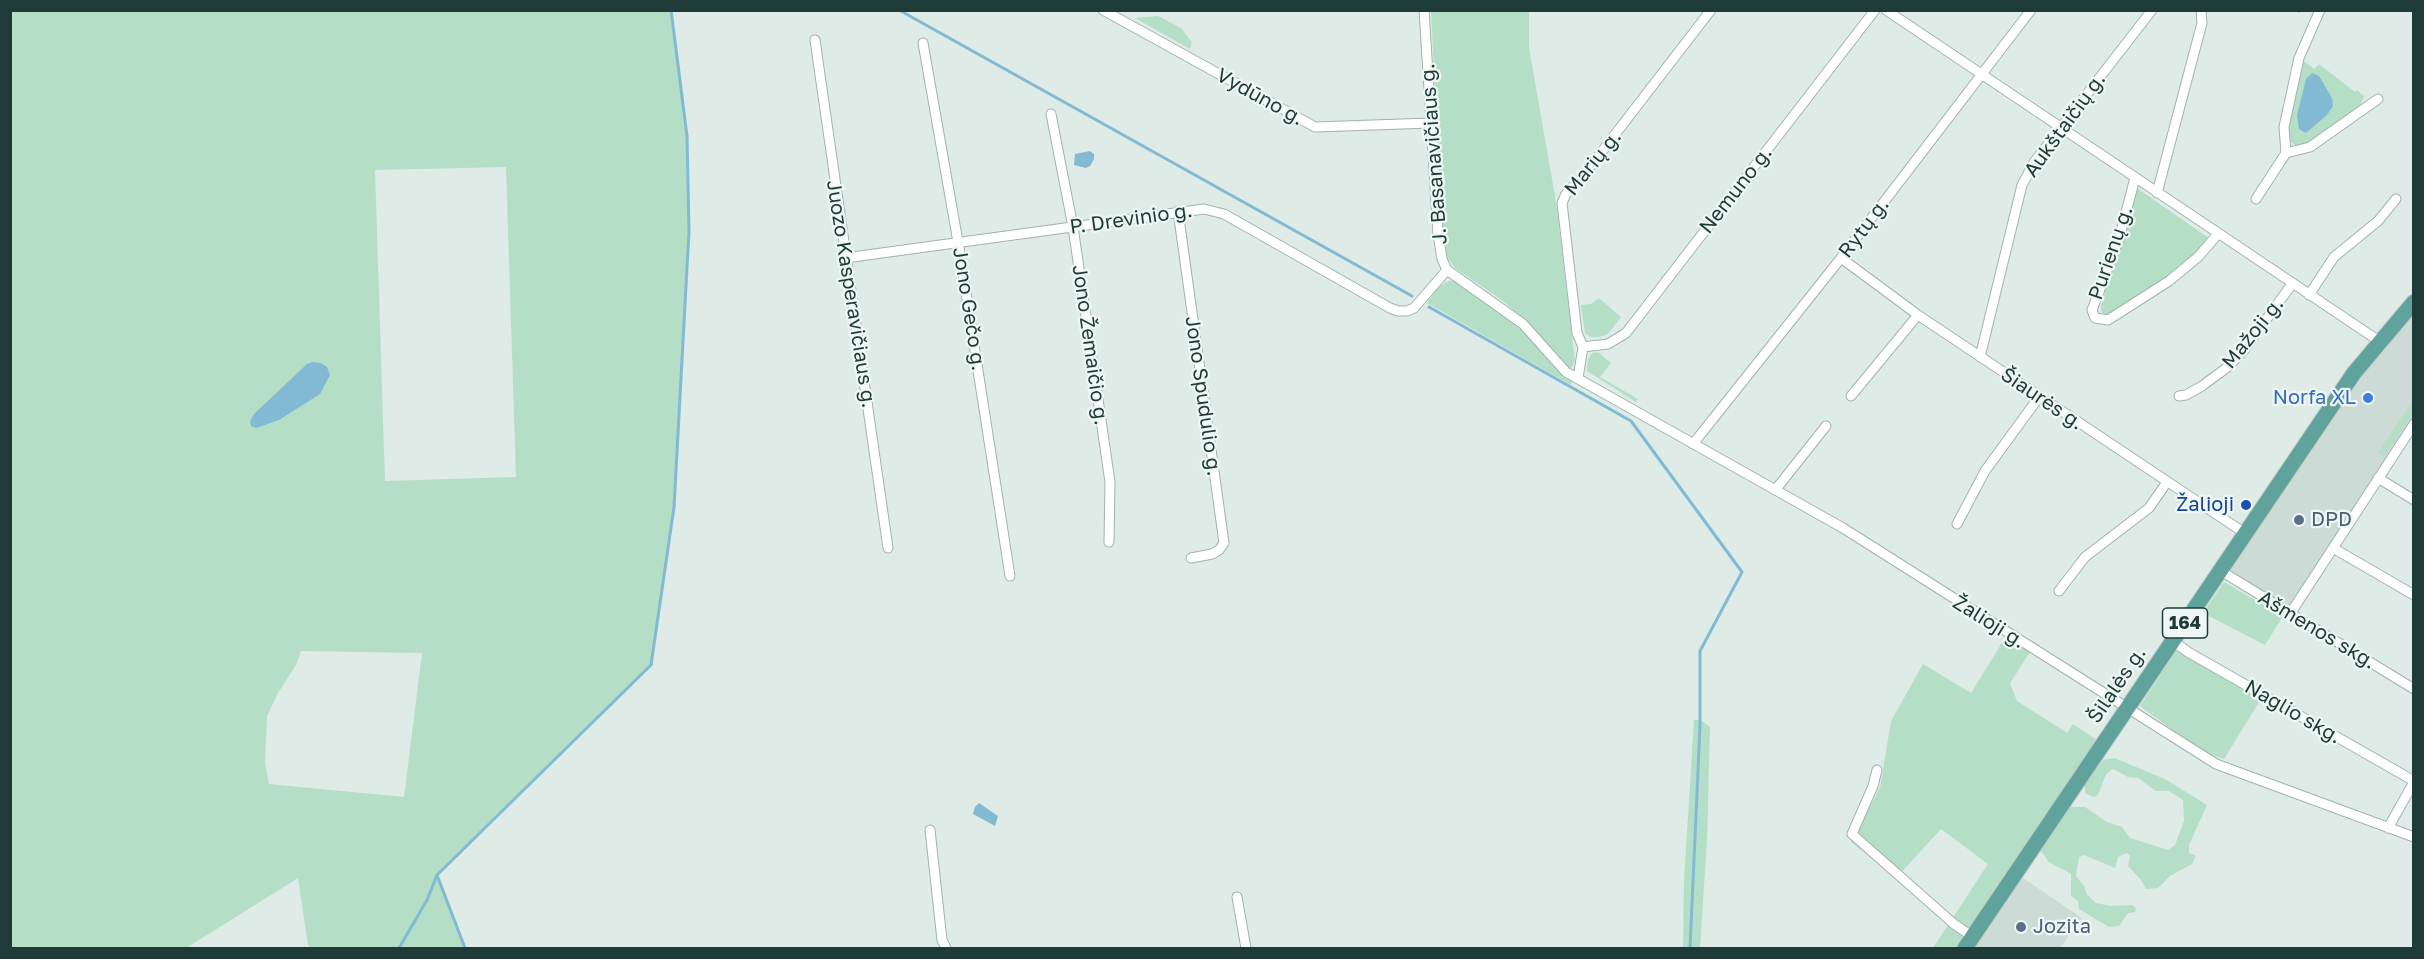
<!DOCTYPE html>
<meta charset="utf-8">
<style>
body{margin:0}
#map{position:relative;width:2424px;height:959px;overflow:hidden;background:#deebe7;font-family:"Golos Text",sans-serif}
canvas{display:block}
.frame{position:absolute;inset:0;border:12px solid #1e3b38;pointer-events:none}
</style>
<div id="map">
<canvas width="2424" height="959"></canvas>
<div class="frame"></div>
</div>
<script>
const c = document.querySelector('canvas').getContext('2d');
c.lineJoin = 'round';
function paint(path, color) { c.fillStyle = color; c.fill(path, 'evenodd'); }
const shape = rows => new Path2D(rows.map(r => 'M' + r).join(''));
function stroke(path, color, width, dash) { c.strokeStyle = color; c.lineWidth = width; c.lineCap = dash ? 'butt' : 'round'; c.setLineDash(dash || []); c.stroke(path); }
function label(font, color, halo, rows, align = 'center') {
  c.font = font + ' "Golos Text",sans-serif'; c.lineWidth = 4.5; c.setLineDash([]); c.textBaseline = 'middle'; c.strokeStyle = halo; c.fillStyle = color; for (const [text, x, y, turn = 0] of rows) {
    c.save(); c.translate(x, y); c.rotate((+turn || 0) * Math.PI / 180); c.textAlign = isNaN(turn) ? turn : align; if (halo) c.strokeText(text, 0, 0); c.fillText(text, 0, 0); c.restore();
  }
}
paint(shape([
 [2413,309,2413,418,2288,609,2225,570,2362,370],
 [2020,876,2082,918,2060,948,1972,948]
]), '#ccdbd6');
paint(shape([
 [10,11,671,11,687,136,689,231,674,507,651,665,437,875,465,948,311,948,308,945,298,878,186,948,11,948],
 [506,167,516,477,385,481,375,170],
 [301,651,422,653,404,797,269,784,265,762,267,716,278,693,296,665],
 [1431,11,1529,11,1529,48,1556,202,1575,361,1571,368,1566,366,1528,323,1503,301,1455,268,1447,257,1441,216],
 [1158,16,1181,28,1192,42,1190,49,1135,18],
 [2304,61,2314,69,2319,64,2355,92,2357,90,2364,96,2360,106,2305,145,2299,147,2291,142,2288,132],
 [2137,188,2210,239,2187,263,2157,285,2106,315,2102,313,2101,307,2105,291,2126,233],
 [1449,281,1456,281,1527,334,1560,373,1572,381,1571,385,1427,303,1438,287],
 [1599,298,1621,317,1608,334,1600,337,1590,337,1585,333,1581,305,1591,304],
 [1598,352,1611,363,1600,377,1638,399,1636,402,1587,371,1588,359,1592,353],
 [2411,403,2413,406,2413,414,2384,457,2378,453],
 [2224,582,2283,616,2265,645,2203,613],
 [2008,633,2032,649,2010,683,2017,701,2067,733,2073,724,2098,741,1956,948,1933,948,1988,864,1941,829,1896,878,1851,842,1880,788,1891,721,1923,664,1971,693],
 [2176,651,2261,699,2224,759,2203,752,2140,706],
 [1694,720,1701,720,1710,727,1707,840,1700,948,1683,948,1684,881],
 [2114,758,2165,779,2207,805,2189,845,2189,853,2196,856,2192,864,2170,876,2158,888,2146,889,2141,880,2128,866,2130,856,2127,853,2118,857,2115,868,2084,855,2079,857,2076,876,2084,886,2087,895,2096,903,2111,906,2132,905,2136,908,2135,912,2128,913,2119,926,2109,927,2079,909,2078,901,2071,896,2071,874,2049,862,2040,850,2070,807,2085,807,2107,822,2122,827,2130,838,2168,850,2175,845,2184,821,2183,800,2169,791,2156,791,2138,778,2128,777,2113,769,2106,774,2098,795,2093,797,2085,793,2085,784,2103,760]
]), '#b5dec6');
paint(shape([
 [2312,73,2319,76,2332,98,2333,106,2327,115,2306,133,2299,129,2297,115,2306,79],
 [1090,151,1094,154,1094,159,1090,166,1086,168,1074,165,1075,154],
 [312,362,321,363,327,367,330,375,320,394,279,420,256,428,251,426,250,421,254,414,307,364],
 [979,803,998,816,995,826,973,814,975,807]
]), '#82bad4');
stroke(shape([
 [899,10,1412,296],
 [2298,10,2299,11],
 [1429,307,1631,421,1742,572,1700,651,1700,726,1690,948],
 [437,875,465,948],
 [399,948,427,900,437,875,651,665,674,507,689,231,687,136,671,10]
]), '#82bad4', 3);
const street = shape([
 [1103,10,1315,127,1431,123],
 [1424,10,1438,234,1442,259,1447,270,1523,324,1566,372,1843,528,2216,764,2414,837],
 [1886,10,2379,341],
 [815,40,888,548],
 [923,43,958,242,1010,576],
 [1051,114,1073,227,1110,482,1109,542],
 [2286,153,2310,147,2378,99],
 [2135,178,2119,239,2092,310,2095,318,2108,320,2169,281,2198,257,2218,234],
 [2157,193,2202,23,2201,10],
 [2256,199,2286,153,2284,127,2299,58,2320,10],
 [1178,211,1224,543,1219,550,1212,554,1191,558],
 [845,258,1204,209,1224,214,1390,308,1398,311,1407,311,1414,308,1447,270],
 [1841,258,1918,315,2246,534],
 [2309,295,2334,257,2378,221,2396,199],
 [1583,347,1608,344,1626,333,1875,10],
 [1980,357,2022,185,2035,161,2152,10],
 [1578,378,1583,347,1577,333,1562,203,1566,194,1583,176,1711,10],
 [1851,396,1918,315],
 [2179,396,2186,395,2202,386,2229,366,2244,350,2292,284],
 [1693,444,1841,258,2031,10],
 [2378,478,2414,500],
 [1776,489,1826,426],
 [1957,524,1985,471,2039,397],
 [2333,548,2414,595],
 [2221,571,2414,689],
 [2059,591,2085,557,2149,508,2167,482],
 [2290,614,2414,424],
 [2173,641,2188,652,2414,781],
 [1877,770,1873,786,1852,834,1954,924,1973,937],
 [2388,828,2414,782],
 [930,830,942,940,946,948],
 [1237,897,1246,948]
]);
const primary = shape([
 [1965,948,2354,373,2414,302]
]);
stroke(street, '#a1b3af', 11);
stroke(primary, '#c0c8c7', 17);
stroke(street, '#fff', 9);
stroke(primary, '#60a39d', 15);
for (const [x, y, r, color] of [
 [2368,398,6,"#3f7fe0"],
 [2246,505,6,"#1a4fb4"],
 [2299,520,6,"#5c6f8a"],
 [2021,927,6,"#5c6f8a"]
]) { const dot = new Path2D(); dot.arc(x, y, r, 0, 2 * Math.PI); c.fillStyle = color; c.fill(dot); stroke(dot, '#eef7f4', 2); }
for (const [x, y, w] of [
 [2185,623,45]
]) { const box = new Path2D(); box.roundRect(x - w / 2, y - 15, w, 30, 4.5); c.fillStyle = '#eef7f4'; c.fill(box); stroke(box, '#1e3b38', 1.5); }
label('bold 18px', '#1e3b38', null, [
 ["164",2185,623]
]);
label('20px', '#1e3b38', '#eef7f4', [
 ["Vydūno g.",1260,97,29],
 ["Aukštaičių g.",2065,125,-54],
 ["J. Basanavičiaus g.",1434,154,-94],
 ["Marių g.",1593,163,-51],
 ["Nemuno g.",1736,190,-52],
 ["P. Drevinio g.",1131,219,-8],
 ["Rytų g.",1864,228,-53],
 ["Purienų g.",2111,253,-71],
 ["Juozo Kasperavičiaus g.",851,294,81],
 ["Jono Gečo g.",969,309,81],
 ["Mažoji g.",2253,333,-51],
 ["Jono Žemaičio g.",1090,345,82],
 ["Jono Spudulio g.",1203,396,82],
 ["Šiaurės g.",2042,399,34],
 ["Žalioji g.",1989,622,32],
 ["Ašmenos skg.",2317,630,31],
 ["Šilalės g.",2117,685,-56],
 ["Naglio skg.",2293,712,30]
]);
label('20px', '#366cbe', '#eef7f4', [
 ["Norfa XL",2356,398]
], 'right');
label('20px', '#164399', '#eef7f4', [
 ["Žalioji",2234,505]
], 'right');
label('20px', '#4e5e75', '#eef7f4', [
 ["DPD",2311,520],
 ["Jozita",2033,927]
], 'left');
</script>
